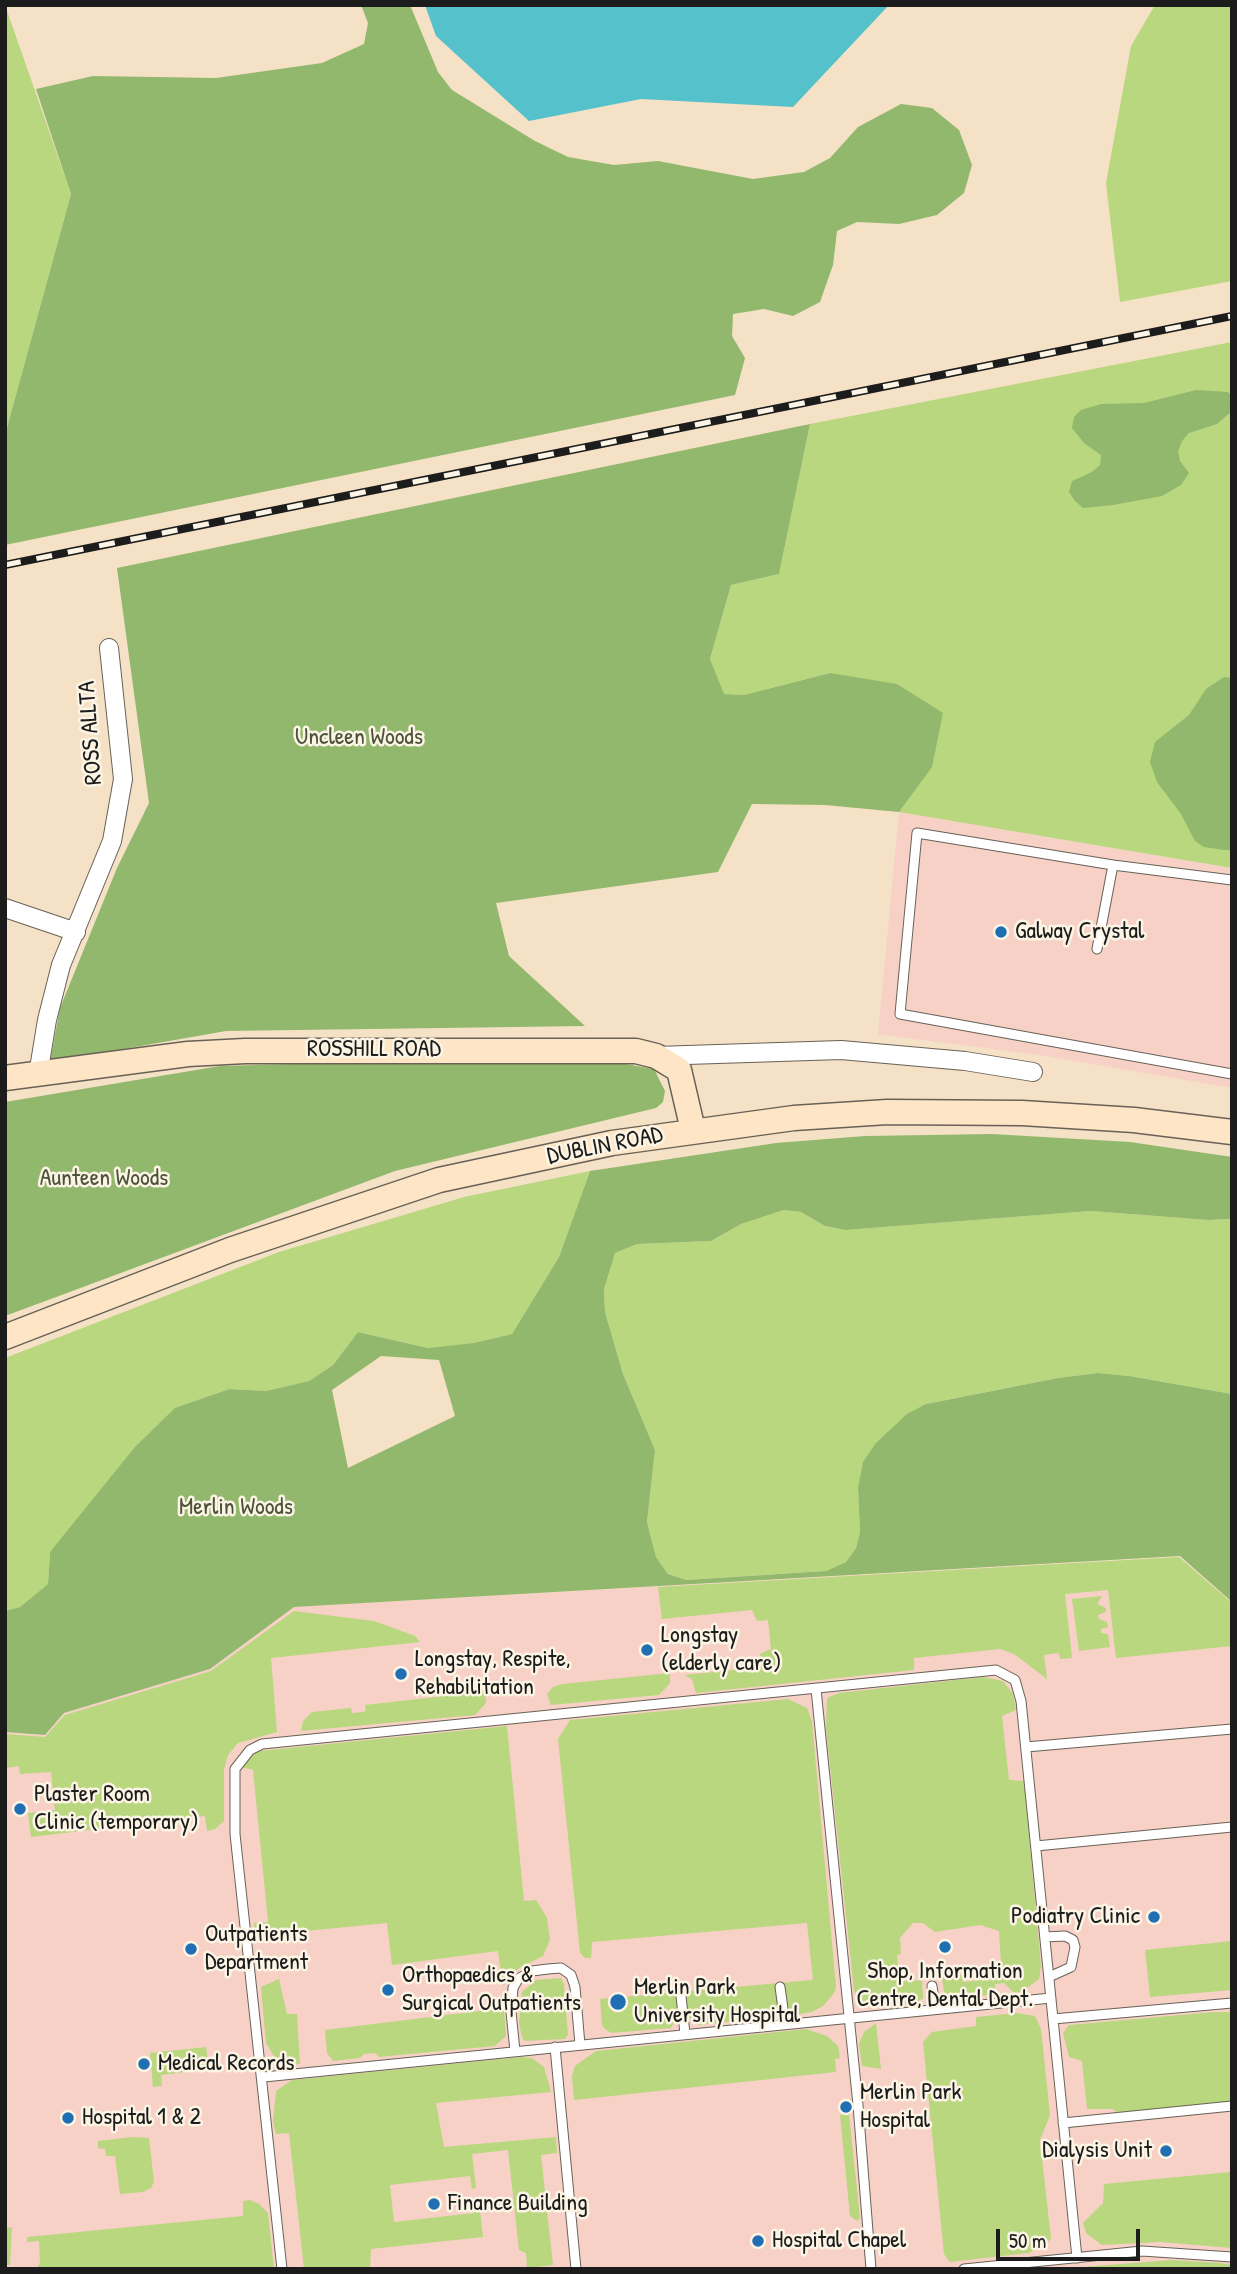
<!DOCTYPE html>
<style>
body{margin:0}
#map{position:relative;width:1237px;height:2274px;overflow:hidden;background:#f5e1c5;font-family:"Patrick Hand",sans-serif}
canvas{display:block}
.frame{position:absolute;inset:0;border:7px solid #1c1c1c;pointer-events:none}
.scale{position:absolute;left:996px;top:2229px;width:144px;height:32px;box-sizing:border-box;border:4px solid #1c1c1c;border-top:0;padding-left:9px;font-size:21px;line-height:24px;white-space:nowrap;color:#1c1c1c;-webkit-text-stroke:5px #fcf5e5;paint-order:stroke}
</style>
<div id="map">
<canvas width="1237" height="2274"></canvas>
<div class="frame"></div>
<div class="scale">50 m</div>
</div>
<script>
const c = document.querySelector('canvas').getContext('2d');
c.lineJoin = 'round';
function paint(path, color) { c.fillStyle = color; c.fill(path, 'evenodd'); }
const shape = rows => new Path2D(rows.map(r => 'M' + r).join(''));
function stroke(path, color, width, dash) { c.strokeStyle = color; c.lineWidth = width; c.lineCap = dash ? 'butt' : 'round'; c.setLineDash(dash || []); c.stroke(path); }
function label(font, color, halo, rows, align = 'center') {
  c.font = font + ' "Patrick Hand",sans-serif'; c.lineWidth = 5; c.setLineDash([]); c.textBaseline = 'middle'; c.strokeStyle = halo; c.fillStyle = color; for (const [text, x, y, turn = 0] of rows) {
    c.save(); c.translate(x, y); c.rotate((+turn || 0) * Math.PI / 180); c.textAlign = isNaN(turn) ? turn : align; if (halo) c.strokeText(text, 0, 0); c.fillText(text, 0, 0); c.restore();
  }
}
paint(shape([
 [899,812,1232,868,1232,1088,1045,1056,878,1034],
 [1179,1557,1232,1603,1232,2269,5,2269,5,1732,45,1735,64,1713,210,1669,293,1607]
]), '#f7d1c6');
paint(shape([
 [5,5,71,194,5,435],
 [1155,5,1232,5,1232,281,1120,302,1106,183,1131,46],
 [1232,342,1232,868,899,812,913,792,830,673,744,695,723,694,710,659,731,585,779,574,810,424],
 [590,1171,559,1257,512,1334,471,1344,428,1348,358,1332,333,1365,309,1381,266,1391,230,1389,73,1527,50,1552,48,1584,20,1607,5,1611,5,1358,279,1252,464,1197],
 [784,1210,801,1212,825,1226,845,1230,1091,1211,1208,1220,1232,1219,1232,1394,1129,1376,1098,1373,1058,1378,926,1404,858,1488,860,1532,856,1548,846,1562,826,1571,685,1580,668,1574,656,1557,647,1522,655,1450,623,1374,605,1312,604,1289,614,1253,637,1244,711,1241,741,1224],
 [1179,1557,1232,1603,1232,1646,1116,1658,1108,1590,1065,1594,1072,1658,1060,1659,1059,1653,1044,1655,1047,1679,1014,1654,1000,1649,914,1658,914,1670,696,1693,692,1679,684,1675,761,1667,760,1654,771,1649,768,1620,757,1621,752,1610,662,1619,658,1587],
 [1102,1596,1097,1604,1106,1608,1106,1612,1098,1615,1099,1619,1107,1622,1108,1627,1101,1629,1101,1633,1108,1634,1110,1647,1079,1651,1072,1599],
 [294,1611,374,1621,415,1636,420,1642,271,1658,277,1732,238,1743,228,1755,224,1769,224,1821,215,1829,207,1831,205,1816,31,1837,28,1813,55,1810,51,1772,20,1774,19,1766,5,1768,5,1734,45,1737,65,1715,211,1671],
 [670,1673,670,1683,659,1695,551,1705,547,1694,553,1687,562,1684],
 [983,1677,1003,1681,1013,1694,1016,1710,1002,1716,1009,1780,1024,1781,1041,1966,1039,1979,1023,1991,1014,1993,1004,1983,995,1984,995,1995,951,1997,944,1992,942,1977,962,1975,963,1982,1002,1978,999,1931,980,1925,935,1932,923,1923,913,1923,900,1938,901,1954,897,1955,899,1981,922,1980,923,1998,916,2003,865,2005,857,1999,854,1990,826,1729,827,1698,839,1693],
 [473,1690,484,1690,486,1695,486,1703,475,1715,301,1731,303,1721,312,1712,351,1708,352,1713,363,1712,366,1711,365,1705,472,1693],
 [788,1699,807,1708,812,1721,836,1987,834,1993,823,2006,812,2012,794,2015,787,2006,779,2007,775,2017,698,2025,687,2015,678,2016,671,2028,612,2033,606,2030,602,2025,600,1999,813,1980,807,1923,592,1942,591,1958,585,1958,580,1953,558,1739,570,1720],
 [507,1726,524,1901,536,1900,547,1918,550,1940,543,1956,519,1968,503,1986,498,1951,392,1965,387,1923,255,1936,254,1923,268,1922,253,1770,241,1767,248,1757,259,1751],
 [1232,1941,1232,1990,1150,1997,1145,1950],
 [561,1978,564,1984,568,2035,565,2039,525,2041,522,2038,519,2023,522,1992,536,1980],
 [279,1979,287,2014,297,2014,300,2064,277,2061,266,2043,261,1987],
 [504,2008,506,2036,495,2046,379,2057,375,2053,364,2054,360,2058,333,2061,327,2053,325,2030],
 [1214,2012,1232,2012,1232,2103,1117,2113,1113,2109,1087,2109,1082,2061,1069,2057,1063,2033,1069,2025],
 [1017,2013,1035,2016,1041,2029,1050,2115,1040,2140,1051,2239,1043,2247,1028,2253,950,2262,944,2254,923,2042,932,2032,976,2026,976,2017],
 [876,2023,881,2069,862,2066,859,2044,864,2032],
 [806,2029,827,2036,838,2046,840,2058,835,2059,836,2072,574,2100,572,2076,575,2066,596,2051],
 [206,2047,209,2069,161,2075,162,2086,153,2087,150,2053],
 [521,2057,532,2058,544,2067,551,2092,436,2103,444,2147,556,2137,557,2153,541,2155,553,2265,527,2268,526,2253,519,2250,508,2150,472,2154,476,2188,472,2189,470,2176,390,2185,394,2222,474,2213,474,2203,479,2202,483,2237,371,2249,370,2269,304,2269,289,2133,276,2134,273,2122,276,2091,292,2080],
 [849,2114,860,2218,857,2221,850,2216,840,2115],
 [133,2137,149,2138,154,2182,151,2188,143,2192,120,2194,115,2156,106,2156,105,2149,98,2148,98,2141],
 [1230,2172,1232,2248,1160,2242,1102,2245,1086,2233,1083,2223,1103,2203,1104,2184],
 [250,2200,259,2204,268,2213,274,2269,36,2269,40,2263,39,2241,27,2242,27,2237,243,2216,243,2201],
 [12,2227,10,2265,5,2265,5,2228],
 [1172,2260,1221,2263,1232,2265,1232,2269,1056,2269]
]), '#b8d77e');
paint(shape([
 [361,5,410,5,438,72,452,90,535,141,568,157,614,165,658,161,753,179,804,172,830,158,858,127,901,104,932,108,959,130,972,165,964,193,937,215,899,224,857,222,837,231,833,265,820,302,793,316,764,309,733,314,732,336,745,358,735,395,5,545,5,435,71,194,36,89,93,76,216,78,322,63,364,44,368,23],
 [1196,390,1228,392,1232,396,1232,411,1217,424,1189,433,1182,441,1178,451,1180,461,1189,473,1181,485,1162,496,1113,505,1083,508,1075,501,1069,492,1072,481,1092,472,1100,465,1101,455,1084,443,1072,428,1074,417,1081,410,1101,404,1144,403],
 [810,424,779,574,731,585,710,659,724,694,744,695,830,673,897,684,943,713,932,767,899,812,825,805,752,804,718,872,496,903,509,956,585,1026,226,1031,50,1062,60,1008,117,868,149,803,117,568],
 [1224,677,1232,678,1232,850,1224,850,1204,847,1195,841,1181,814,1157,782,1150,762,1155,742,1189,715,1206,689],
 [580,1056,654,1069,665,1091,663,1102,656,1108,395,1171,5,1316,5,1102,220,1066],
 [992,1134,1130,1142,1232,1157,1232,1219,1208,1220,1091,1211,845,1230,825,1226,801,1212,784,1210,741,1224,711,1241,637,1244,615,1253,604,1289,605,1312,623,1374,655,1450,647,1522,656,1557,668,1574,686,1580,826,1571,846,1562,856,1548,860,1532,858,1488,863,1462,876,1443,907,1414,926,1404,1058,1378,1098,1373,1129,1376,1232,1394,1232,1602,1180,1556,294,1607,210,1669,64,1713,45,1735,5,1732,5,1611,20,1607,48,1584,50,1552,135,1447,175,1408,230,1389,266,1391,309,1381,333,1365,358,1332,428,1348,474,1343,512,1334,559,1257,590,1171,776,1143,865,1136],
 [381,1356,439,1360,455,1416,348,1468,332,1390]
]), '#92b86d');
paint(shape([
 [425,5,889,5,793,107,641,99,529,121,436,36]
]), '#54c1cb');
const lane = shape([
 [1232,880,1113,865,917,833,900,1014,1232,1074],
 [1097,949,1113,865],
 [816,1689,858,2105,871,2269],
 [1026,1747,1232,1729],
 [1036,1846,1232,1827],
 [1045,1937,1065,1936,1073,1940,1075,1947,1071,1967,1049,1977],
 [932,1986,935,2008],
 [780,1987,785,2023],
 [681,1996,685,2034],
 [1053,2019,1232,2003],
 [555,2047,576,2269],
 [515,2051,511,2012,513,1988,518,1979,532,1971,548,1969,561,1968,571,1975,575,1987,580,2045],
 [264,2077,1051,1998],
 [1063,2123,1232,2106],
 [282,2269,235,1834,235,1769,250,1750,262,1744,996,1670,1015,1680,1021,1701,1077,2258],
 [964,2269,1142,2251,1232,2257]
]);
const street = shape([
 [5,908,76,932],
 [656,1056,841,1050,965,1061,1033,1072],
 [38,1075,47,1020,61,965,112,841,123,779,109,648]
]);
const secondary = shape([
 [5,1078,188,1054,245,1051,636,1051,656,1056,679,1070,693,1130],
 [5,1337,230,1250,439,1180,612,1143,794,1118,887,1112,1022,1113,1134,1120,1232,1132]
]);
stroke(lane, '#686157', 11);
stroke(street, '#686157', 20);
stroke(secondary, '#686157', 27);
stroke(lane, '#fff', 9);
stroke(street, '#fff', 18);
stroke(secondary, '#fde5c5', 24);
const rail = shape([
 [5,565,1232,316]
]);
stroke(rail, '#1c1c1c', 8);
stroke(rail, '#fcf5e5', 5, [16]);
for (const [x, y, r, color] of [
 [1001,932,7,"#1f6fb2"],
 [647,1650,7,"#1f6fb2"],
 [401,1674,7,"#1f6fb2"],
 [20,1809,7,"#1f6fb2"],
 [1154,1917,7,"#1f6fb2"],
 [945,1947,7,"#1f6fb2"],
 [191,1949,7,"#1f6fb2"],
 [388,1990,7,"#1f6fb2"],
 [618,2002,9,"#1f6fb2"],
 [144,2064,7,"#1f6fb2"],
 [846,2107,7,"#1f6fb2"],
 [68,2118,7,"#1f6fb2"],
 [1166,2151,7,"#1f6fb2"],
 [434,2204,7,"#1f6fb2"],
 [758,2241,7,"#1f6fb2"]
]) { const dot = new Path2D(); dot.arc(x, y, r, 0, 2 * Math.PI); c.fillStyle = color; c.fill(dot); stroke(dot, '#fcf5e5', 2.5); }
label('24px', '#1c1c1c', '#fcf5e5', [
 ["ROSS ALLTA",91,733,-94],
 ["ROSSHILL ROAD",374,1050],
 ["DUBLIN ROAD",605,1146,-11]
]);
label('24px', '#4b5439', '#fcf5e5', [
 ["Uncleen Woods",359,738],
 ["Aunteen Woods",104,1179],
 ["Merlin Woods",236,1508]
]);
label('24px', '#1c1c1c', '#fcf5e5', [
 ["Galway Crystal",1015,932],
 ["Longstay",661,1636],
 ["(elderly care)",661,1664],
 ["Longstay, Respite,",415,1660],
 ["Rehabilitation",415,1688],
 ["Plaster Room",34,1795],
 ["Clinic (temporary)",34,1823],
 ["Podiatry Clinic",1140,1917,"right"],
 ["Outpatients",205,1935],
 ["Department",205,1963],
 ["Shop, Information",945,1972,"center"],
 ["Centre, Dental Dept.",945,2000,"center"],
 ["Orthopaedics &",402,1976],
 ["Surgical Outpatients",402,2004],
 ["Merlin Park",634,1988],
 ["University Hospital",634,2016],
 ["Medical Records",158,2064],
 ["Merlin Park",860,2093],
 ["Hospital",860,2121],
 ["Hospital 1 & 2",82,2118],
 ["Dialysis Unit",1152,2151,"right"],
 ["Finance Building",448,2204],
 ["Hospital Chapel",772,2241]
], 'left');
</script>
